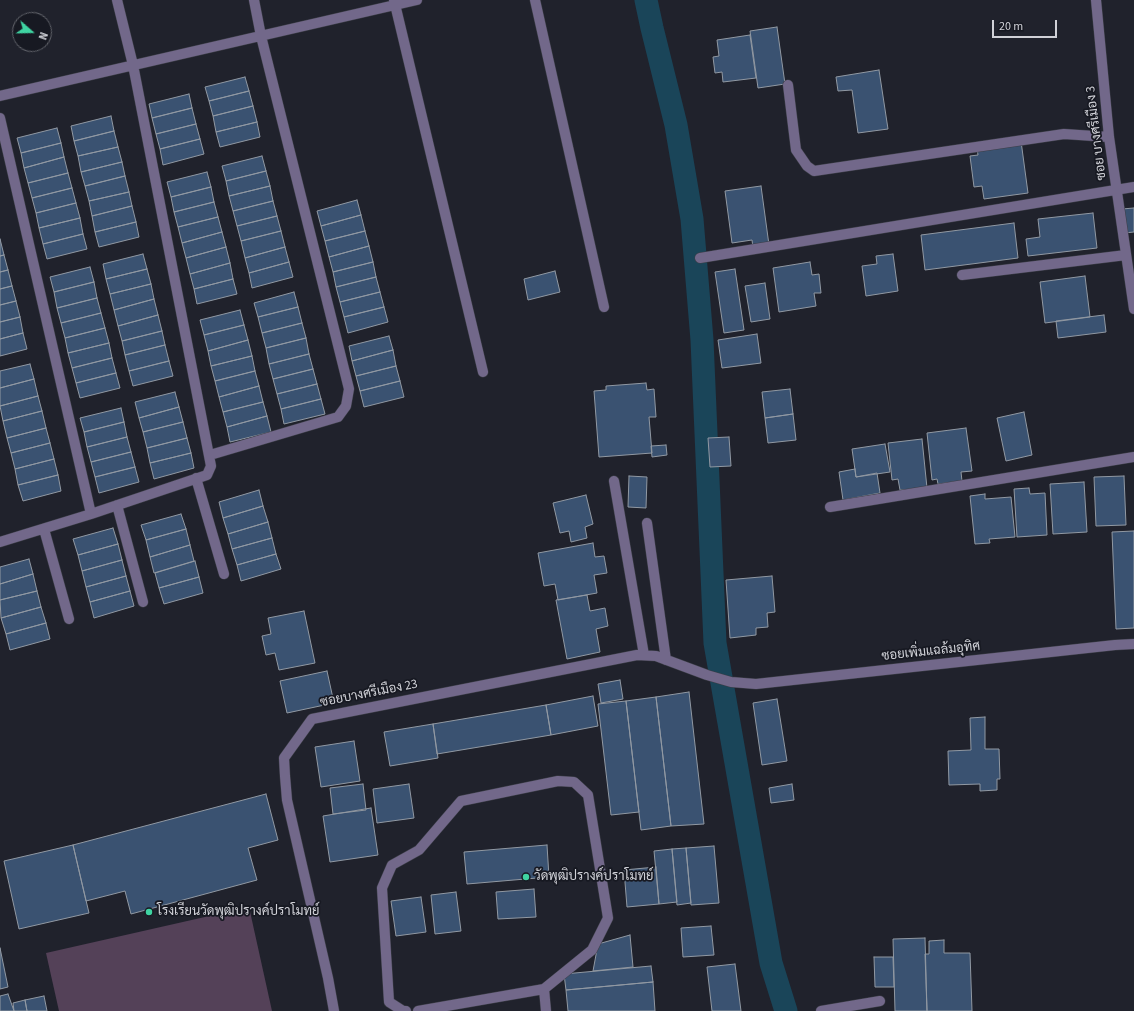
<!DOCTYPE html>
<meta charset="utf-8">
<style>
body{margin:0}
#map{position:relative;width:1134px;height:1011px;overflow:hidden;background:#20222c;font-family:"Source Sans 3",sans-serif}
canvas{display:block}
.north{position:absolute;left:12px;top:12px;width:40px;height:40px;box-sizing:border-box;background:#171922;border:1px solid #61636a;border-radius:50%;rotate:110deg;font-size:11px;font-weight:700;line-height:16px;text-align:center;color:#d0d1d7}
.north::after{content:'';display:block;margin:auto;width:14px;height:18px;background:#3fd4a2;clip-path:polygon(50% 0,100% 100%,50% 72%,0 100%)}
.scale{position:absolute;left:992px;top:20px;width:65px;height:18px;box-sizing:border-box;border:2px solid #d0d1d7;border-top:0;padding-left:5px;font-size:12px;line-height:14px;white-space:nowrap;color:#d0d1d7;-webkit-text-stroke:3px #171922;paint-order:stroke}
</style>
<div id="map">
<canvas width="1134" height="1011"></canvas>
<div class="north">N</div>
<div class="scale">20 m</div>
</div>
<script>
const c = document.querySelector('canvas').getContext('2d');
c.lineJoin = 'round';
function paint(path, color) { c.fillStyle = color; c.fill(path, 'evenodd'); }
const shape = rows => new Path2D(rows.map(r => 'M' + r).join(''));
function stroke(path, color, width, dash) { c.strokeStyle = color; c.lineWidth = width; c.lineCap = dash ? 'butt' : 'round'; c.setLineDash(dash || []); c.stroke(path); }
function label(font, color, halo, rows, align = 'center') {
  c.font = font + ' "Source Sans 3",Sarabun,sans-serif'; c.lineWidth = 3.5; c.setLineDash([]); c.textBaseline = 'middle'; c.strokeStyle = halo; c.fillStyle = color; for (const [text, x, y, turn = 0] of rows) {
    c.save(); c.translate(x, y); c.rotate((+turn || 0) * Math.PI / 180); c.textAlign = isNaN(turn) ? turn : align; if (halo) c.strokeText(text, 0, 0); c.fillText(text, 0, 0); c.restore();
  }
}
paint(shape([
 [249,907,272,1011,59,1011,46,953]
]), '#544158');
stroke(shape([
 [646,0,652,28,676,125,692,219,702,340,715,643,771,963,786,1011]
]), '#1a4559', 23);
const building = shape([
 [777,27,785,84,758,88,750,31,777,27],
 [750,35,756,78,723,82,722,72,715,73,713,57,719,56,717,40,750,35],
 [879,70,888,129,858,133,852,90,838,91,836,77,879,70],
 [245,77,249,91,209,101,205,87,245,77],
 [249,91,253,106,213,116,209,101,249,91],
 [189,94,192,108,152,118,149,104,189,94],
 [253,106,257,122,216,132,213,116,253,106],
 [192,108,196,124,156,134,152,118,192,108],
 [111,116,114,131,74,141,71,126,111,116],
 [257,122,260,137,220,147,216,132,257,122],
 [196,124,200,139,160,149,156,134,196,124],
 [57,128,61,143,21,153,17,138,57,128],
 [114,131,118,147,78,156,74,141,114,131],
 [200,139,204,154,163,165,160,149,200,139],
 [1021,141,1028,193,984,199,982,186,974,187,970,156,978,155,977,148,1021,141],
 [61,143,64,157,24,168,21,153,61,143],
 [118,147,122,162,81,172,78,156,118,147],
 [262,156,266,171,226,181,222,166,262,156],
 [64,157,68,173,28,183,24,168,64,157],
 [122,162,125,176,85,186,81,172,122,162],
 [266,171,270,186,229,196,226,181,266,171],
 [207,172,211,187,171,197,167,182,207,172],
 [68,173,72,188,32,198,28,183,68,173],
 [125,176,129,192,89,201,85,186,125,176],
 [270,186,273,201,233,211,229,196,270,186],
 [761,186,769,245,753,248,752,240,732,243,725,191,761,186],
 [211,187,214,202,174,212,171,197,211,187],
 [72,188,76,203,36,213,32,198,72,188],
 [129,192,132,206,92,216,89,201,129,192],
 [357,200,361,215,321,226,317,211,357,200],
 [273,201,277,216,237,226,233,211,273,201],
 [214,202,218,217,178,227,174,212,214,202],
 [76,203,80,218,39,228,36,213,76,203],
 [132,206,136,222,95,232,92,216,132,206],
 [1134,208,1134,232,1124,233,1122,209,1134,208],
 [1093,213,1097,248,1028,256,1026,239,1040,237,1038,219,1093,213],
 [361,215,365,231,325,241,321,226,361,215],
 [277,216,281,231,241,241,237,226,277,216],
 [218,217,222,232,182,243,178,227,218,217],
 [80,218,83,234,43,244,39,228,80,218],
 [136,222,139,237,99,247,95,232,136,222],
 [1014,223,1018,258,925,270,921,235,1014,223],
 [281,231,285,247,245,258,241,241,281,231],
 [365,231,369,246,329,257,325,241,365,231],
 [222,232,226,247,186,258,182,243,222,232],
 [83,234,87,249,47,259,43,244,83,234],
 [0,239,4,255,0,256,0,239],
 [369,246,373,262,333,272,329,257,369,246],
 [226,247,230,263,190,274,186,258,226,247],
 [285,247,289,262,249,273,245,258,285,247],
 [143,254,147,269,106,279,103,264,143,254],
 [893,254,898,291,866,296,862,266,877,264,876,256,893,254],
 [4,255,8,270,0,272,0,256,4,255],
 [289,262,293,277,252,288,249,273,289,262],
 [373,262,376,277,336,287,333,272,373,262],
 [810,262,812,275,819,274,821,293,814,293,816,306,779,312,773,268,810,262],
 [230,263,233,279,194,289,190,274,230,263],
 [90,267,94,282,54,292,50,277,90,267],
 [147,269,151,284,110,294,106,279,147,269],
 [735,269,744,330,724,333,715,272,735,269],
 [8,270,12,286,0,289,0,272,8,270],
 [555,271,560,292,528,300,524,279,555,271],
 [1085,276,1090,317,1045,323,1040,282,1085,276],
 [376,277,380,292,340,302,336,287,376,277],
 [233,279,237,294,197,304,194,289,233,279],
 [94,282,97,298,57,308,54,292,94,282],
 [765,283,770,319,751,322,745,286,765,283],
 [151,284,154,299,114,310,110,294,151,284],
 [12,286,16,301,0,305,0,289,12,286],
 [294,292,298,307,258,317,254,303,294,292],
 [380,292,384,307,344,317,340,302,380,292],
 [97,298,101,313,61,323,57,308,97,298],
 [154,299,158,315,118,326,114,310,154,299],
 [16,301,20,317,0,322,0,305,16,301],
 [298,307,302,323,262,333,258,317,298,307],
 [384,307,388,322,348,333,344,317,384,307],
 [240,310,244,325,204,335,200,320,240,310],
 [101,313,105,328,65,338,61,323,101,313],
 [158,315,162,331,122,341,118,326,158,315],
 [1104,315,1106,332,1058,338,1056,321,1104,315],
 [20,317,23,333,0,339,0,322,20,317],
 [302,323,306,338,266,348,262,333,302,323],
 [244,325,248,340,208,351,204,335,244,325],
 [105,328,109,343,68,353,65,338,105,328],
 [162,331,165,345,125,355,122,341,162,331],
 [23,333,27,349,0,356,0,339,23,333],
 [757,334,761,363,722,368,718,340,757,334],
 [389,336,393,350,352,361,349,346,389,336],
 [306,338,309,354,269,364,266,348,306,338],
 [248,340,252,356,211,366,208,351,248,340],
 [109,343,112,358,72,368,68,353,109,343],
 [165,345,169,361,129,371,125,355,165,345],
 [393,350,396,366,356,376,352,361,393,350],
 [309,354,313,369,273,379,269,364,309,354],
 [252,356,255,371,215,381,211,366,252,356],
 [112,358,116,373,76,383,72,368,112,358],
 [169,361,173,376,133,386,129,371,169,361],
 [30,364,34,379,0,388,0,371,30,364],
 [396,366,400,381,360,391,356,376,396,366],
 [313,369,317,384,277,394,273,379,313,369],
 [255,371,259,386,219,397,215,381,255,371],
 [116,373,120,388,80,398,76,383,116,373],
 [34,379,38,396,0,406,0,388,34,379],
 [400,381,404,397,364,407,360,391,400,381],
 [646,383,647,390,654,389,656,417,649,417,652,453,599,457,594,391,606,390,606,386,646,383],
 [317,384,321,399,281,409,277,394,317,384],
 [259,386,263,402,223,412,219,397,259,386],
 [790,389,793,414,765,418,762,392,790,389],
 [175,392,179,407,139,418,135,402,175,392],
 [38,396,42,411,3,421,0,406,38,396],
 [321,399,325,414,284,424,281,409,321,399],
 [263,402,267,416,227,427,223,412,263,402],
 [179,407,183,422,143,432,139,418,179,407],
 [121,408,124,422,84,432,80,418,121,408],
 [42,411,46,428,7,438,3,421,42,411],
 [1024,412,1032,455,1006,461,997,418,1024,412],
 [793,414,796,440,768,443,765,418,793,414],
 [267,416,271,432,230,442,227,427,267,416],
 [124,422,127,437,87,447,84,432,124,422],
 [183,422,187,438,147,448,143,432,183,422],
 [46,428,50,443,11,453,7,438,46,428],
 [966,428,972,471,961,472,962,481,938,484,937,479,932,480,927,433,966,428],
 [127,437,131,452,91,462,87,447,127,437],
 [729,437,731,466,710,467,708,438,729,437],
 [187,438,191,453,150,463,147,448,187,438],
 [922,439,927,488,900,490,898,479,892,480,888,443,922,439],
 [50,443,54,459,15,469,11,453,50,443],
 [885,444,890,472,856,477,852,449,885,444],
 [666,445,667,455,652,457,651,446,666,445],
 [131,452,135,467,95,477,91,462,131,452],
 [191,453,194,468,154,479,150,463,191,453],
 [54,459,58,475,18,485,15,469,54,459],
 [135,467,139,482,99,493,95,477,135,467],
 [855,469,856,477,877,473,880,493,843,500,839,472,855,469],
 [58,475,61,491,23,501,18,485,58,475],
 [629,476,647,477,646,508,628,507,629,476],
 [1124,476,1126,525,1096,526,1094,477,1124,476],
 [1084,482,1087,532,1053,534,1050,484,1084,482],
 [1029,488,1030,494,1045,493,1047,535,1017,537,1014,489,1029,488],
 [259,490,263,506,223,518,219,502,259,490],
 [985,494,985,499,1011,497,1015,537,989,539,990,543,975,544,970,496,985,494],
 [586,495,593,524,585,527,587,538,571,542,569,531,560,533,553,503,586,495],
 [263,506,268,522,228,534,223,518,263,506],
 [181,514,186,529,146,540,141,525,181,514],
 [268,522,272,538,232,549,228,534,268,522],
 [113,528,118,544,78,555,73,539,113,528],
 [186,529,190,545,150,557,146,540,186,529],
 [1134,531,1134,628,1116,629,1112,532,1134,531],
 [272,538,276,554,237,565,232,549,272,538],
 [593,543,595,557,604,556,607,573,594,575,597,593,558,600,555,584,544,586,538,553,593,543],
 [118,544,122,560,82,571,78,555,118,544],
 [190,545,194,561,154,573,150,557,190,545],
 [276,554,281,569,241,581,237,565,276,554],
 [29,559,33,574,0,584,0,567,29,559],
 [122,560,126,576,86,587,82,571,122,560],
 [195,561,199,577,159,588,155,573,195,561],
 [33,574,37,591,0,600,0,584,33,574],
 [126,576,130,591,90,602,86,587,126,576],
 [772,576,775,612,767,613,768,627,756,628,756,635,730,638,726,580,772,576],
 [199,577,203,593,164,604,159,588,199,577],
 [37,591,41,607,1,618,0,600,37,591],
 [130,591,134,606,94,618,90,602,130,591],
 [587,595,590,611,605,608,608,626,596,629,600,652,567,659,556,600,587,595],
 [41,607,46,623,6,634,1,618,41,607],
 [304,611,315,663,279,670,275,653,266,655,262,636,271,634,268,618,304,611],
 [46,623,50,639,10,650,6,634,46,623],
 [327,671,334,703,287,713,280,681,327,671],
 [620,680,623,699,601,703,598,684,620,680],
 [689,692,704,824,671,826,656,697,689,692],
 [593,696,598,726,551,735,546,705,593,696],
 [656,697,671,826,641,830,626,701,656,697],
 [777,699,787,761,762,765,753,703,777,699],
 [626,701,639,812,611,815,598,704,626,701],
 [546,705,551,735,437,754,433,724,546,705],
 [985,717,985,749,999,749,1000,779,997,779,997,790,980,791,980,784,949,785,948,751,971,750,970,718,985,717],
 [433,724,438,758,390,766,384,732,433,724],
 [354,741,360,781,321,787,315,747,354,741],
 [363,784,366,810,333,814,330,788,363,784],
 [409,784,414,818,377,823,373,789,409,784],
 [792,784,794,800,771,803,769,788,792,784],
 [266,794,278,840,248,848,257,880,131,914,125,891,86,901,73,845,266,794],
 [371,808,378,855,330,862,323,816,371,808],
 [73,845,89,913,19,929,4,861,73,845],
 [547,845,549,877,467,884,464,852,547,845],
 [714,846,719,903,691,905,686,848,714,846],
 [686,848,691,903,677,905,672,849,686,848],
 [672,849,677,902,659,904,654,851,672,849],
 [656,867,659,904,627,907,624,870,656,867],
 [534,889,536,917,498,919,496,892,534,889],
 [456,892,461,931,435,934,431,895,456,892],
 [421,897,426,932,396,936,391,901,421,897],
 [711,926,714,955,683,957,681,928,711,926],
 [630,935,633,967,593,971,598,944,630,935],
 [925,938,927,1011,895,1011,893,939,925,938],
 [944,940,944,953,970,953,972,1011,927,1011,925,954,929,954,929,941,944,940],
 [0,948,8,987,0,989,0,948],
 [874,957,893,957,894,987,875,987,874,957],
 [735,964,741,1011,712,1011,707,967,735,964],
 [651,966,653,982,566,990,564,974,651,966],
 [653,982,655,1011,568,1011,566,990,653,982],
 [8,994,14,1011,0,1011,0,996,8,994],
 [44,996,47,1011,27,1011,25,1000,44,996],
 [25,1000,27,1011,14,1011,13,1003,25,1000]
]);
paint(building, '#3a5271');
stroke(building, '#9199a3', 1);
const minor = shape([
 [394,0,483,372],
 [535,0,604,307],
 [1096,0,1109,137,1134,309],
 [788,85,796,150,807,166,814,171,1064,134,1109,137],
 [0,96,417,0],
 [0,118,91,514],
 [700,258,1134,187],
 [962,275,1126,255],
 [210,455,338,417,346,406,349,389,261,36,254,0],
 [196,478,224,574],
 [614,481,644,655],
 [117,505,143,602],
 [830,507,1134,457],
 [647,523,666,660],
 [44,529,69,619],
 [0,542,91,514,207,475,211,466,133,65,117,0],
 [334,1011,328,978,287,800,285,776,284,758,312,719,637,655,656,656,707,675,731,682,756,684,1115,645,1134,644],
 [406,1011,403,1011,389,1002,382,888,392,865,419,850,461,801,558,781,574,782,588,795,608,918,592,950,544,989,546,1011],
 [418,1011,544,989],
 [821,1011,880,1001]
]);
stroke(minor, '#3c3e47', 11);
stroke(minor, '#72688a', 10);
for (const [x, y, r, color] of [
 [526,877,4,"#3fd4a2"],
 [149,912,4,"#3fd4a2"]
]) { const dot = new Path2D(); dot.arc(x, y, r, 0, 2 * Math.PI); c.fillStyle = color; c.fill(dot); stroke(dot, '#171922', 1.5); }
label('13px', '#d0d1d7', '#171922', [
 ["ซอย บางศรีเมือง 3",1097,133,-97],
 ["ซอยเพิ่มแฉล้มอุทิศ",931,652,-6],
 ["ซอยบางศรีเมือง 23",369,694,-11]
]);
label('13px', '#d0d1d7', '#171922', [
 ["วัดพุฒิปรางค์ปราโมทย์",534,877],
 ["โรงเรียนวัดพุฒิปรางค์ปราโมทย์",157,912]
], 'left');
</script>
